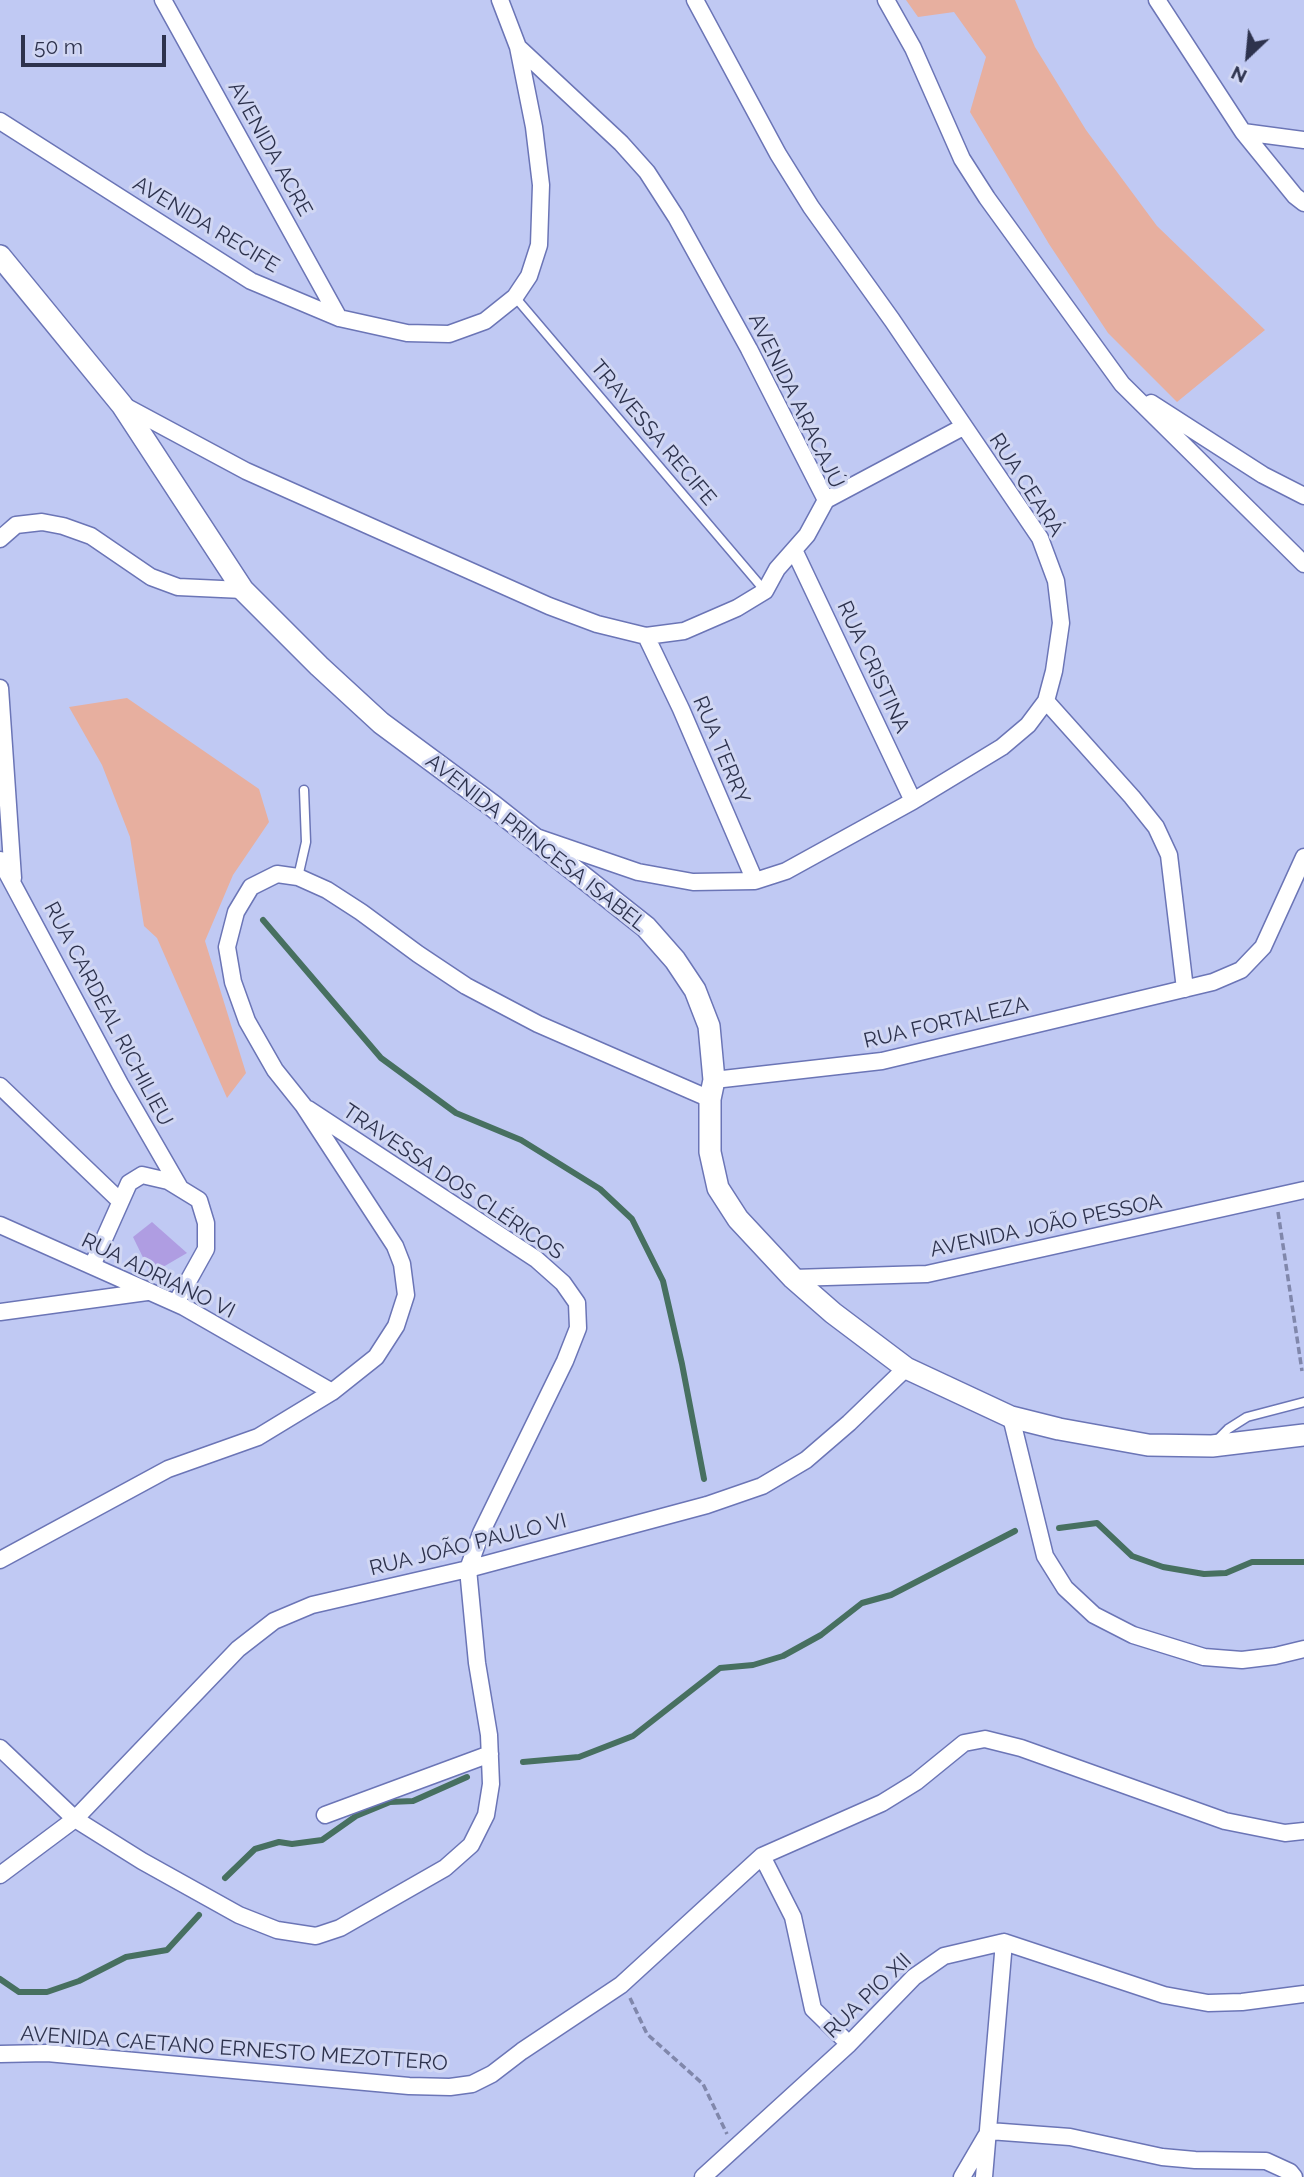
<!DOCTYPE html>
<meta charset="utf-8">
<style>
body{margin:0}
#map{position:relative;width:1304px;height:2177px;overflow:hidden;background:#c0c9f3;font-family:Raleway,sans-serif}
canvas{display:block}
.north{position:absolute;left:1213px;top:21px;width:70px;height:70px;-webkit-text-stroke:5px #d1d7f3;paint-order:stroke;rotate:206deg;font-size:19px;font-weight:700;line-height:28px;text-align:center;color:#2d324d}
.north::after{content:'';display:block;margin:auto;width:24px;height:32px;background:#2d324d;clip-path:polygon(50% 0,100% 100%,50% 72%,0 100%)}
.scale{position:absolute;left:21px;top:35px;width:145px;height:32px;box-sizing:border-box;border:4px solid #2d324d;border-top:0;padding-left:9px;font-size:21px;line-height:24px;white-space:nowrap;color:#2d324d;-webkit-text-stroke:5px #d1d7f3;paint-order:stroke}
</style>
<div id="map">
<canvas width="1304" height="2177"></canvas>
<div class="north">N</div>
<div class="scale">50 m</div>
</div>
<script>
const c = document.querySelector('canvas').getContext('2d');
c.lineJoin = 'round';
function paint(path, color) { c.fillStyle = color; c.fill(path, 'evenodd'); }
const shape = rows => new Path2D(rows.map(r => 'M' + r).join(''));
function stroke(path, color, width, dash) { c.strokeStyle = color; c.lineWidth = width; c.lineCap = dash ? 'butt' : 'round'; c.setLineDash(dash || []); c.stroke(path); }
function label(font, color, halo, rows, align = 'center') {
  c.font = font + ' Raleway,sans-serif'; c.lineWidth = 6; c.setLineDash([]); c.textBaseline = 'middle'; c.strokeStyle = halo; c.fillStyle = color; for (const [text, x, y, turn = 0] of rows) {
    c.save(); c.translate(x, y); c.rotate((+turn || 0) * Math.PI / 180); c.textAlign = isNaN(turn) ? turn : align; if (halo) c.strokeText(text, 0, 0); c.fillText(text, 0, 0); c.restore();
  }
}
paint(shape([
 [906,0,1015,0,1035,47,1086,130,1157,226,1265,330,1177,402,1108,333,1049,244,970,112,986,57,954,12,918,17],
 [127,698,259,789,269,822,233,875,205,941,246,1073,227,1098,157,938,144,926,130,837,102,765,69,707]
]), '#e7af9f');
stroke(shape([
 [263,920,381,1058,456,1113,521,1140,600,1189,632,1219,663,1281,682,1364,704,1479],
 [1059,1528,1097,1523,1132,1556,1163,1567,1204,1574,1226,1573,1252,1562,1304,1562],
 [523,1762,579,1757,633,1736,720,1668,753,1665,783,1656,821,1635,862,1603,891,1595,1015,1531],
 [225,1878,255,1849,279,1842,292,1844,322,1840,356,1816,390,1802,413,1801,467,1777],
 [0,1979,19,1992,47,1992,79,1981,126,1957,167,1950,199,1915]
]), '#477060', 6);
paint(shape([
 [152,1222,187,1253,151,1274,133,1237]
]), '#af9de2');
const service = shape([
 [515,297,765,591],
 [298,877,306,842,304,790],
 [1216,1441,1228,1429,1247,1417,1304,1402]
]);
const minor = shape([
 [163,0,339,318],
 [886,0,913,48,962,159,987,198,1122,384,1304,564],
 [1157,0,1243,132,1295,196,1304,203],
 [0,121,251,281,339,318,407,333,449,334,485,321,515,297,529,276,539,245,541,185,534,127,518,47,500,0],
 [1243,132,1304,140],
 [1151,403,1263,475,1304,496],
 [123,405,246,471,549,606,597,624,646,636,684,631,737,608,765,591,777,569,807,535,826,500,749,349,676,217,647,172,621,143,518,47],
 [826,500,963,427],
 [0,539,16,525,42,522,63,526,91,536,151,577,178,587,243,590],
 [795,552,913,801],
 [646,636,681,709,755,881],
 [0,688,13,878],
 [1046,701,1132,797,1156,827,1169,855,1185,989],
 [539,838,638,872,693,882,755,881,786,871,913,801,1002,747,1028,725,1046,701,1054,671,1061,623,1056,581,1040,538,892,320,811,207,778,154,695,0],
 [0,860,120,1084,180,1188],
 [714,1080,882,1061,1213,982,1241,970,1263,947,1304,857],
 [0,1086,120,1201],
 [0,1225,184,1307,332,1392],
 [92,1266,129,1183,142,1175,168,1181,199,1200,206,1223,206,1249,176,1303],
 [793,1278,927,1274,1304,1190],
 [0,1312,147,1292],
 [1011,1417,1045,1556,1065,1588,1094,1615,1133,1635,1204,1657,1242,1660,1275,1656,1304,1649],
 [0,1560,168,1469,258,1437,332,1392,376,1357,396,1326,406,1295,402,1264,395,1246,303,1105,275,1070,247,1021,233,982,227,947,236,912,251,887,277,874,298,877,327,890,361,912,418,954,466,986,538,1024,710,1099],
 [0,1748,75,1819,142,1861,239,1915,277,1930,316,1936,340,1928,445,1868,471,1845,486,1815,491,1784,489,1735,477,1663,468,1569,481,1533,565,1361,578,1328,577,1303,563,1283,536,1259,308,1109],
 [325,1815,490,1754],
 [762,1856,793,1917,813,2009,849,2044],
 [0,1875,75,1819,238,1649,274,1621,312,1605,468,1569,707,1505,762,1486,806,1460,849,1423,906,1368],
 [0,2054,47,2053,409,2086,450,2087,472,2084,492,2074,522,2051,621,1985,762,1856,882,1803,916,1782,964,1743,985,1739,1021,1748,1225,1821,1285,1833,1304,1831],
 [989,2131,1070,2137,1162,2157,1195,2160,1266,2161,1290,2172,1294,2177],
 [703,2177,849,2044,914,1977,944,1956,1004,1942,1164,1995,1208,2003,1242,2002,1304,1994],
 [962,2177,986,2136],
 [984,2177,1004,1942]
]);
const tertiary = shape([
 [0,256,122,405,243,590,319,666,381,723,493,806,646,927,675,960,695,990,709,1026,714,1080,710,1099,710,1152,718,1188,738,1219,793,1278,833,1313,906,1368,1011,1417,1059,1429,1148,1445,1212,1446,1304,1435]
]);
stroke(service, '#6b75b6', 11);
stroke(minor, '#6b75b6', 19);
stroke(tertiary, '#6b75b6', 24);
stroke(shape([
 [1278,1212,1302,1371],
 [630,1998,647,2034,703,2084,727,2134]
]), '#8087ab', 3.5, [7, 3.5]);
stroke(service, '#fff', 8);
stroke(minor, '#fff', 16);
stroke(tertiary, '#fff', 21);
label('21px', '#2d324d', '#d1d7f3', [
 ["AVENIDA ACRE",270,149,61],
 ["AVENIDA RECIFE",206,225,31],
 ["AVENIDA ARACAJÚ",796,401,64],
 ["TRAVESSA RECIFE",653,433,50],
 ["RUA CEARÁ",1026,485,57],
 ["RUA CRISTINA",873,667,65],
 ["RUA TERRY",721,750,67],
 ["AVENIDA PRINCESA ISABEL",536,843,38],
 ["RUA CARDEAL RICHILIEU",108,1014,62],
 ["RUA FORTALEZA",946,1023,-13],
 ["TRAVESSA DOS CLÉRICOS",453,1182,34],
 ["AVENIDA JOÃO PESSOA",1046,1226,-12],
 ["RUA ADRIANO VI",158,1276,26],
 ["RUA JOÃO PAULO VI",468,1545,-14],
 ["RUA PIO XII",868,1996,-44],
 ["AVENIDA CAETANO ERNESTO MEZOTTERO",234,2049,4]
]);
</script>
